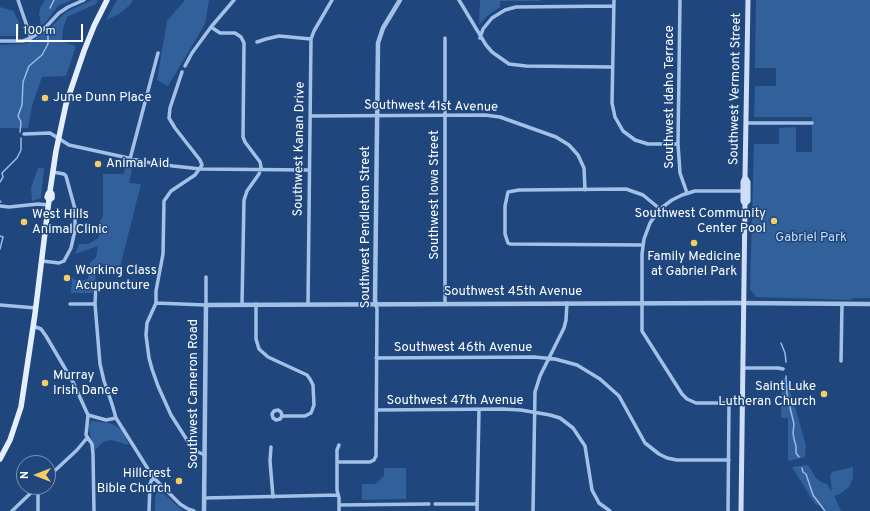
<!DOCTYPE html>
<style>
body{margin:0}
#map{position:relative;width:870px;height:511px;overflow:hidden;background:#1f477d;font-family:Overpass,sans-serif}
canvas{display:block}
.north{position:absolute;left:16px;top:455px;width:40px;height:40px;box-sizing:border-box;background:#1f477d;border:1px solid #7991b1;border-radius:50%;rotate:270deg;font-size:11px;font-weight:700;line-height:16px;text-align:center;color:#fff}
.north::after{content:'';display:block;margin:auto;width:14px;height:18px;background:#f5ce63;clip-path:polygon(50% 0,100% 100%,50% 72%,0 100%)}
.scale{position:absolute;left:16px;top:24px;width:67px;height:18px;box-sizing:border-box;border:2px solid #fff;border-top:0;padding-left:5px;font-size:12px;line-height:14px;white-space:nowrap;color:#fff;-webkit-text-stroke:3px #1f477d;paint-order:stroke}
</style>
<div id="map">
<canvas width="870" height="511"></canvas>
<div class="north">N</div>
<div class="scale">100 m</div>
</div>
<script>
const c = document.querySelector('canvas').getContext('2d');
c.lineJoin = 'round';
function paint(path, color) { c.fillStyle = color; c.fill(path, 'evenodd'); }
const shape = rows => new Path2D(rows.map(r => 'M' + r).join(''));
function stroke(path, color, width, dash) { c.strokeStyle = color; c.lineWidth = width; c.lineCap = dash ? 'butt' : 'round'; c.setLineDash(dash || []); c.stroke(path); }
function label(font, color, halo, rows, align = 'center') {
  c.font = font + ' Overpass,sans-serif'; c.lineWidth = 3; c.setLineDash([]); c.textBaseline = 'middle'; c.strokeStyle = halo; c.fillStyle = color; for (const [text, x, y, turn = 0] of rows) {
    c.save(); c.translate(x, y); c.rotate((+turn || 0) * Math.PI / 180); c.textAlign = isNaN(turn) ? turn : align; if (halo) c.strokeText(text, 0, 0); c.fillText(text, 0, 0); c.restore();
  }
}
paint(shape([
 [45,0,72,0,58,6,45,23,41,25,39,14,41,6],
 [92,0,98,0,96,4,67,17,63,29,62,41,76,46,66,76,42,77,32,106,28,128,0,128,0,45,24,44,32,41,51,27,66,12],
 [117,0,133,0,130,5,119,14,106,20],
 [185,0,209,0,205,24,168,86,157,80,167,21],
 [480,0,541,0,541,1,500,1,500,7,487,16,479,25],
 [756,0,870,0,870,298,854,298,849,300,756,297,750,289,754,144,779,144,779,128,796,127,796,152,812,152,812,117,754,117,755,86,776,86,776,68,755,68],
 [0,7,13,11,19,22,19,36,0,36],
 [126,164,133,165,129,183,141,184,120,267,98,264,93,293,71,293,72,278,78,281,88,279,90,263,96,257,98,246,75,254,79,244,88,244,99,238,99,223,103,216,103,174,124,174],
 [38,168,44,168,41,198,32,201,31,188],
 [782,378,786,378,798,417,806,446,805,457,788,461,788,418,781,418],
 [92,421,109,423,118,427,123,432,129,445,111,440,103,442,95,450,89,431,89,424],
 [808,465,816,478,821,482,827,484,832,492,830,475,832,472,853,467,853,478,849,487,840,494,834,496,841,511,827,511,823,507,815,504,792,467],
 [384,468,406,468,406,499,362,500,362,484,375,484,384,476],
 [157,492,163,493,183,511,155,511,155,497]
]), '#32609b');
stroke(shape([
 [50,8,54,0],
 [20,132,21,122,18,116,22,105,23,82,29,66,42,55,48,44,48,30],
 [0,182,3,177,2,173,17,158,21,150,21,138],
 [0,201,1,202],
 [0,236,3,237,0,249],
 [781,343,785,353,786,362],
 [786,376,787,395,794,424,793,433,794,439,796,446,796,453,799,457],
 [802,468,803,472,806,474,813,495,825,511]
]), '#96bbe8', 1.5);
stroke(shape([
 [18,0,31,38],
 [459,0,486,45,492,52,509,64,526,66,612,67],
 [614,0,612,103,615,117,623,131,635,140,648,144,678,144],
 [680,0,678,144,680,173,687,193],
 [211,27,220,33,235,33,241,37,244,43,243,137,245,142,260,162,261,167,259,174,247,191,244,200,242,304],
 [445,38,445,304],
 [480,38,483,29,492,18,505,10,516,7,614,6],
 [0,41,23,41,31,38,43,30,59,13,68,7,84,0],
 [257,42,266,39,279,36,311,39],
 [185,66,192,53,211,27,234,0],
 [182,72,170,108,169,118,175,128,200,160,202,165,195,175,171,191,164,201,163,254,156,291,156,303,147,323,146,335,149,358,152,369,158,386,171,415,187,440,198,452,205,455],
 [310,116,485,115,500,117,556,137,569,145,578,155,584,168,585,190],
 [746,123,812,123],
 [24,134,50,133,69,145,151,163,173,166,201,169,309,170],
 [130,159,158,53],
 [0,206,9,207,38,204,48,205],
 [643,245,510,244,508,243,505,234,505,206,508,192,519,190,626,189,643,195,660,209],
 [42,261,59,263,64,261,71,248,75,230,75,209,66,176,64,174,53,172],
 [96,284,95,304,100,364,104,381,112,404,116,418,153,477,180,504,188,509,194,511],
 [156,303,206,305,206,277],
 [70,304,95,304],
 [256,304,256,339,259,349,268,357,307,375,310,379,313,385,314,405,311,413,305,416,282,416,280,419,276,420,273,418,272,414,274,411,278,410,281,412,282,416],
 [308,304,311,39,314,31,332,0],
 [0,305,36,308],
 [33,326,41,329,46,336,73,382,88,415,86,435,92,444,93,454,94,511],
 [376,358,534,357,555,359,577,365,600,379,619,396,645,443,659,454,667,458,677,460,729,460],
 [841,361,842,304],
 [743,368,778,368,783,369],
 [743,403,696,403,687,399,682,394,642,331,642,254,644,239,650,223,660,209,672,200,682,195,695,191,744,191],
 [376,410,503,409,521,410,550,415,560,418,573,428,585,446,592,490,599,503,610,511],
 [88,415,106,420,116,418],
 [339,445,337,450,337,490,339,498,339,511],
 [271,447,270,461,273,497],
 [337,462,370,462,374,460,376,456,377,309,376,305],
 [48,477,77,450,87,438],
 [36,488,38,492,38,511],
 [204,498,338,495],
 [435,504,477,504],
 [339,505,429,504],
 [12,511,37,487],
 [149,511,150,484,153,477],
 [477,511,479,410],
 [533,511,535,392,540,376,564,328,566,320,567,303],
 [728,511,729,404]
]), '#a3c0e7', 3.5);
stroke(shape([
 [376,305,375,300,378,43,383,28,400,0],
 [204,511,206,305,735,303,870,304]
]), '#a3c0e7', 4.5);
stroke(shape([
 [745,204,748,201,748,182,745,177],
 [741,511,745,204,743,201,743,182,745,177,748,0]
]), '#cddef6', 5);
stroke(shape([
 [49,200,52,198,52,194,50,191,56,151,66,104,84,51,94,26,107,0],
 [0,459,10,440,21,407,35,314,49,200,47,197,48,194,50,191]
]), '#e4eefd', 5.5);
for (const [x, y, r, color] of [
 [45,98,4,"#f5ce63"],
 [98,164,4,"#f5ce63"],
 [774,221,4,"#f5ce63"],
 [24,222,4,"#f5ce63"],
 [694,243,4,"#f5ce63"],
 [67,278,4,"#f5ce63"],
 [45,383,4,"#f5ce63"],
 [824,394,4,"#f5ce63"],
 [179,481,4,"#f5ce63"]
]) { const dot = new Path2D(); dot.arc(x, y, r, 0, 2 * Math.PI); c.fillStyle = color; c.fill(dot); stroke(dot, '#1f477d', 1.5); }
label('13px', '#fff', '#1f477d', [
 ["Southwest Vermont Street",736,89,-89],
 ["Southwest Idaho Terrace",670,97,-90],
 ["Southwest 41st Avenue",431,107,1],
 ["Southwest Kanan Drive",300,149,-89],
 ["Southwest Iowa Street",435,195,-90],
 ["Southwest Pendleton Street",366,227,-90],
 ["Southwest 45th Avenue",513,292],
 ["Southwest 46th Avenue",463,348],
 ["Southwest Cameron Road",194,394,-90],
 ["Southwest 47th Avenue",455,401]
]);
label('13px', '#fff', '#1f477d', [
 ["June Dunn Place",53,98],
 ["Animal Aid",106,164],
 ["Southwest Community",766,214,"right"],
 ["Center Pool",766,229,"right"],
 ["West Hills",32,215],
 ["Animal Clinic",32,230],
 ["Family Medicine",694,257,"center"],
 ["at Gabriel Park",694,272,"center"],
 ["Working Class",75,271],
 ["Acupuncture",75,286],
 ["Murray",53,376],
 ["Irish Dance",53,391],
 ["Saint Luke",816,387,"right"],
 ["Lutheran Church",816,402,"right"],
 ["Hillcrest",171,474,"right"],
 ["Bible Church",171,489,"right"]
], 'left');
label('13px', '#c6dbf5', '#1f477d', [
 ["Gabriel Park",811,238]
]);
</script>
